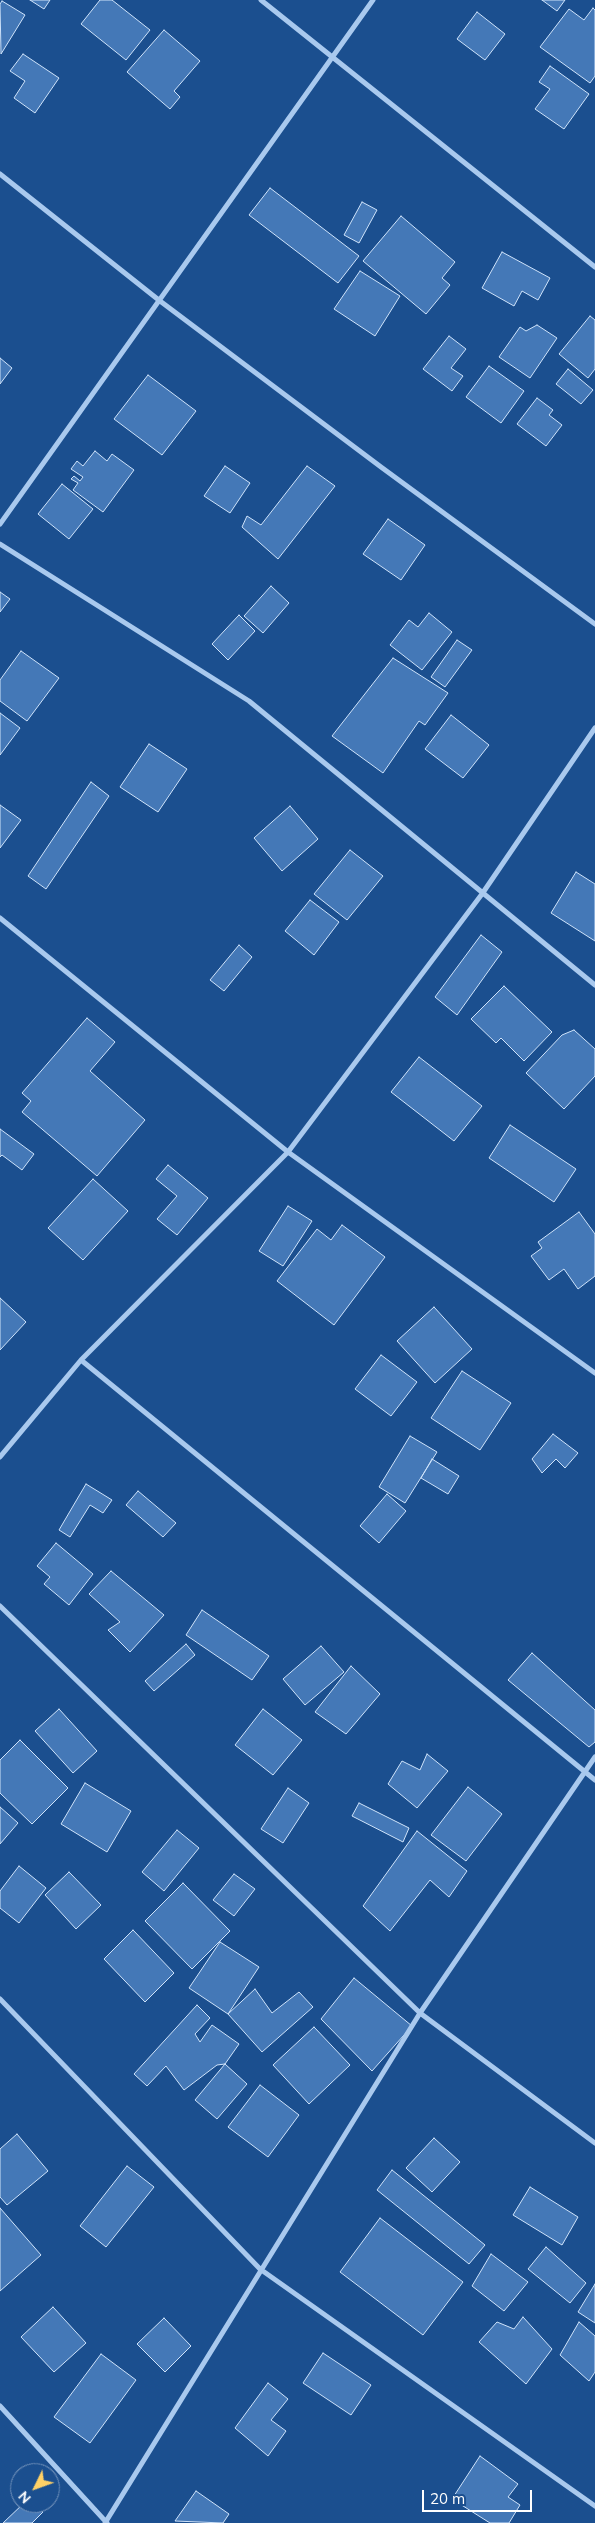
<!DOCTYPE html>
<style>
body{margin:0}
#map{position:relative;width:595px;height:2523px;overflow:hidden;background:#1b4f8f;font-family:Mulish,sans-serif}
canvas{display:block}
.north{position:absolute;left:10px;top:2463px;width:50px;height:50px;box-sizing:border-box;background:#1b4f8f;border:1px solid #7695bc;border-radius:50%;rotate:228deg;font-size:14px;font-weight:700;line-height:20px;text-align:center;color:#fff}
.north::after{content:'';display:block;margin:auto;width:18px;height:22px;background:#ffd166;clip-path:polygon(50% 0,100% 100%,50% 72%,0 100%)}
.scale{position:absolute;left:422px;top:2490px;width:110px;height:22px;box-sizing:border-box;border:2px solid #fff;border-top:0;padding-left:6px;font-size:15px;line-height:18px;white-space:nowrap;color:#fff;-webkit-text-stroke:4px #1b4f8f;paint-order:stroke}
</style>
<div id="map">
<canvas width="595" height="2523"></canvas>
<div class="north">N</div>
<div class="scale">20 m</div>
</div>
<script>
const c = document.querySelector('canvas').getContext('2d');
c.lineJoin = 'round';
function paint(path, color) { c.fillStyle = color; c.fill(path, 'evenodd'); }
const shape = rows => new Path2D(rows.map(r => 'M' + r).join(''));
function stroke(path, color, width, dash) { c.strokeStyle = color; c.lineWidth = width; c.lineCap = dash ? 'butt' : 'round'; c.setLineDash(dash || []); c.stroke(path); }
const building = shape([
 [30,0,50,0,44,9,30,0],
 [100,0,112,0,150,30,126,60,81,24,100,0],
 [542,0,565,0,557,11,542,0],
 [2,1,25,15,1,54,0,4,2,1],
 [593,8,595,10,595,76,590,83,540,47,569,9,584,20,593,8],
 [477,12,505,34,485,60,457,39,477,12],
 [164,30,200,61,174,91,180,97,170,109,127,72,164,30],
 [23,54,59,78,35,113,14,98,25,81,10,71,23,54],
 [550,66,589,94,564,129,535,109,550,89,539,82,550,66],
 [270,188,359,256,338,283,249,215,270,188],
 [362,202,377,210,359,243,344,235,362,202],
 [401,216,455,262,442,278,450,285,426,314,363,261,401,216],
 [502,252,550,278,538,300,522,291,514,306,482,288,502,252],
 [360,271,400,296,375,336,334,309,360,271],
 [590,316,595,320,595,369,588,378,559,354,590,316],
 [537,325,557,338,530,378,499,357,520,327,526,331,537,325],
 [449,336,466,349,451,368,463,376,452,391,423,369,449,336],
 [0,358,12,368,0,384,0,358],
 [489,366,524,391,501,423,466,397,489,366],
 [568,369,593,390,581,404,556,384,568,369],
 [148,375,196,411,162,455,114,419,148,375],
 [537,398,553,410,549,415,562,425,546,446,517,424,537,398],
 [95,451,107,461,112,454,134,470,103,512,73,490,78,483,71,479,74,476,80,481,83,477,71,469,77,461,83,466,95,451],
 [225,466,250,483,230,513,204,496,225,466],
 [307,466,335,486,278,559,242,527,247,516,261,525,307,466],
 [62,484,93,509,69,539,38,514,62,484],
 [388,519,425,545,401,580,363,554,388,519],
 [271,586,289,603,263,633,244,616,271,586],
 [0,592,10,599,0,612,0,592],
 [429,613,452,632,422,670,390,645,409,620,418,627,429,613],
 [239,615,255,631,228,660,212,644,239,615],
 [457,640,472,650,445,687,431,677,457,640],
 [21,651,59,678,27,721,0,701,0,680,21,651],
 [393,658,448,693,425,725,419,721,383,773,332,736,393,658],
 [0,713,20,728,0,755,0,713],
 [451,715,489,745,463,778,425,749,451,715],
 [149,744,187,769,158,812,120,787,149,744],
 [91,782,109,796,46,889,28,876,91,782],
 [0,805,21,820,0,848,0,805],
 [290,806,318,839,282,871,254,838,290,806],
 [350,850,383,876,347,920,314,894,350,850],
 [576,872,595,884,595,941,551,913,576,872],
 [310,900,339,922,314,955,285,931,310,900],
 [481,935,502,952,457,1015,435,997,481,935],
 [239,945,252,957,224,991,210,980,239,945],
 [504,986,552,1032,524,1061,501,1038,496,1043,471,1019,504,986],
 [87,1018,115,1042,90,1071,145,1120,97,1176,22,1112,31,1101,22,1093,87,1018],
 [574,1030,595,1049,595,1076,564,1109,526,1073,562,1035,574,1030],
 [419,1057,482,1106,454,1141,391,1092,419,1057],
 [510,1125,576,1169,554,1202,489,1158,510,1125],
 [0,1129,34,1154,22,1170,2,1155,0,1157,0,1129],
 [168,1165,208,1198,177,1235,157,1219,177,1196,156,1179,168,1165],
 [93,1179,128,1211,83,1260,48,1228,93,1179],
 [288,1206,312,1221,283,1266,259,1251,288,1206],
 [579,1212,595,1234,595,1276,578,1289,564,1269,549,1280,531,1256,542,1248,538,1242,579,1212],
 [342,1225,385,1257,334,1325,277,1281,317,1229,331,1240,342,1225],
 [0,1298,26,1322,0,1350,0,1298],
 [434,1307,472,1349,435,1383,397,1341,434,1307],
 [381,1355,417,1382,391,1416,355,1389,381,1355],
 [462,1371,511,1403,480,1450,431,1418,462,1371],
 [553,1434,578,1453,565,1468,556,1459,542,1473,532,1459,553,1434],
 [410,1436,437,1452,405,1503,379,1487,410,1436],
 [432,1459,459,1476,448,1494,421,1478,432,1459],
 [86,1484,112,1500,103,1513,90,1505,70,1537,59,1530,86,1484],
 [138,1491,176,1523,163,1537,126,1505,138,1491],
 [387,1494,406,1511,379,1543,360,1526,387,1494],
 [56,1543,93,1574,69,1605,44,1584,50,1577,37,1566,56,1543],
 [111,1571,164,1615,130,1652,108,1630,120,1622,89,1594,111,1571],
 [202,1610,269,1656,252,1680,186,1635,202,1610],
 [186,1644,195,1655,154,1691,145,1681,186,1644],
 [321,1646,344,1672,305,1705,283,1679,321,1646],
 [532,1653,595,1710,595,1742,589,1747,508,1680,532,1653],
 [351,1666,380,1694,346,1734,315,1712,351,1666],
 [59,1709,97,1751,73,1773,35,1731,59,1709],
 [263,1709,302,1740,273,1775,235,1745,263,1709],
 [20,1740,68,1788,32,1824,0,1793,0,1760,20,1740],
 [427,1754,448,1771,417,1808,388,1784,402,1761,420,1770,427,1754],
 [85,1783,131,1811,107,1852,61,1824,85,1783],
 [468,1787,502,1814,466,1861,431,1835,468,1787],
 [288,1788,309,1803,283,1843,261,1829,288,1788],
 [359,1803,409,1828,403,1842,352,1816,359,1803],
 [0,1807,18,1823,0,1844,0,1807],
 [177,1830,199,1848,164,1891,142,1872,177,1830],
 [417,1831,467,1871,449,1897,430,1880,390,1931,363,1906,417,1831],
 [19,1866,46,1888,19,1923,0,1908,0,1891,19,1866],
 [69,1872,101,1905,76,1929,45,1895,69,1872],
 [234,1874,255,1889,234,1916,213,1900,234,1874],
 [183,1883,230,1931,192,1969,145,1921,183,1883],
 [133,1930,174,1973,145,2002,104,1959,133,1930],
 [220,1942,259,1967,228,2014,189,1988,220,1942],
 [354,1978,412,2026,372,2071,321,2019,354,1978],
 [255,1989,272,2013,299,1992,313,2007,262,2052,228,2014,255,1989],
 [197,2005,210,2018,195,2034,200,2042,212,2025,239,2044,225,2064,217,2065,184,2090,166,2066,147,2086,134,2074,197,2005],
 [314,2027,350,2065,309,2104,273,2065,314,2027],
 [225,2064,247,2084,217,2119,195,2100,225,2064],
 [260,2085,299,2115,268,2157,228,2127,260,2085],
 [17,2134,48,2171,7,2205,0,2197,0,2149,17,2134],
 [434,2138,460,2162,432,2192,406,2168,434,2138],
 [127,2166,154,2187,106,2247,80,2226,127,2166],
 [392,2170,485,2245,469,2264,377,2190,392,2170],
 [530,2187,578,2217,562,2245,513,2215,530,2187],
 [0,2208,41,2255,0,2291,0,2208],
 [380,2218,463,2282,423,2335,340,2272,380,2218],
 [546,2247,586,2283,570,2303,528,2269,546,2247],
 [491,2254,528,2282,504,2311,472,2286,491,2254],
 [595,2284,595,2323,578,2312,595,2284],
 [53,2307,86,2343,54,2372,21,2337,53,2307],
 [523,2317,552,2349,526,2384,479,2342,497,2322,514,2329,523,2317],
 [164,2318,191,2346,165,2372,137,2344,164,2318],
 [579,2322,595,2336,595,2372,589,2381,560,2355,579,2322],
 [323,2353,371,2385,351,2415,303,2383,323,2353],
 [101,2354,136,2380,90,2443,54,2417,101,2354],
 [268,2383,288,2399,271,2420,286,2431,268,2456,235,2428,268,2383],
 [480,2456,518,2484,508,2497,520,2505,509,2523,490,2523,452,2499,480,2456],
 [196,2491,229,2514,223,2523,175,2521,196,2491],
 [24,2503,33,2503,43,2512,32,2523,3,2523,24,2503]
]);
paint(building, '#4478b7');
stroke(building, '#cfe3fa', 1);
stroke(shape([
 [261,0,595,267],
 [0,174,160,301,381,467,595,624],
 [0,524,373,0],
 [0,544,249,701,595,985],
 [0,918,288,1152,595,1373],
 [81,1360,595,1780],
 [0,1457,81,1360,288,1152,482,894,595,728],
 [0,1606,420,2013,595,2143],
 [0,1999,260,2269,595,2506],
 [0,2406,107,2523],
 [105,2523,420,2013,595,1757]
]), '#a9c9ee', 5);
</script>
